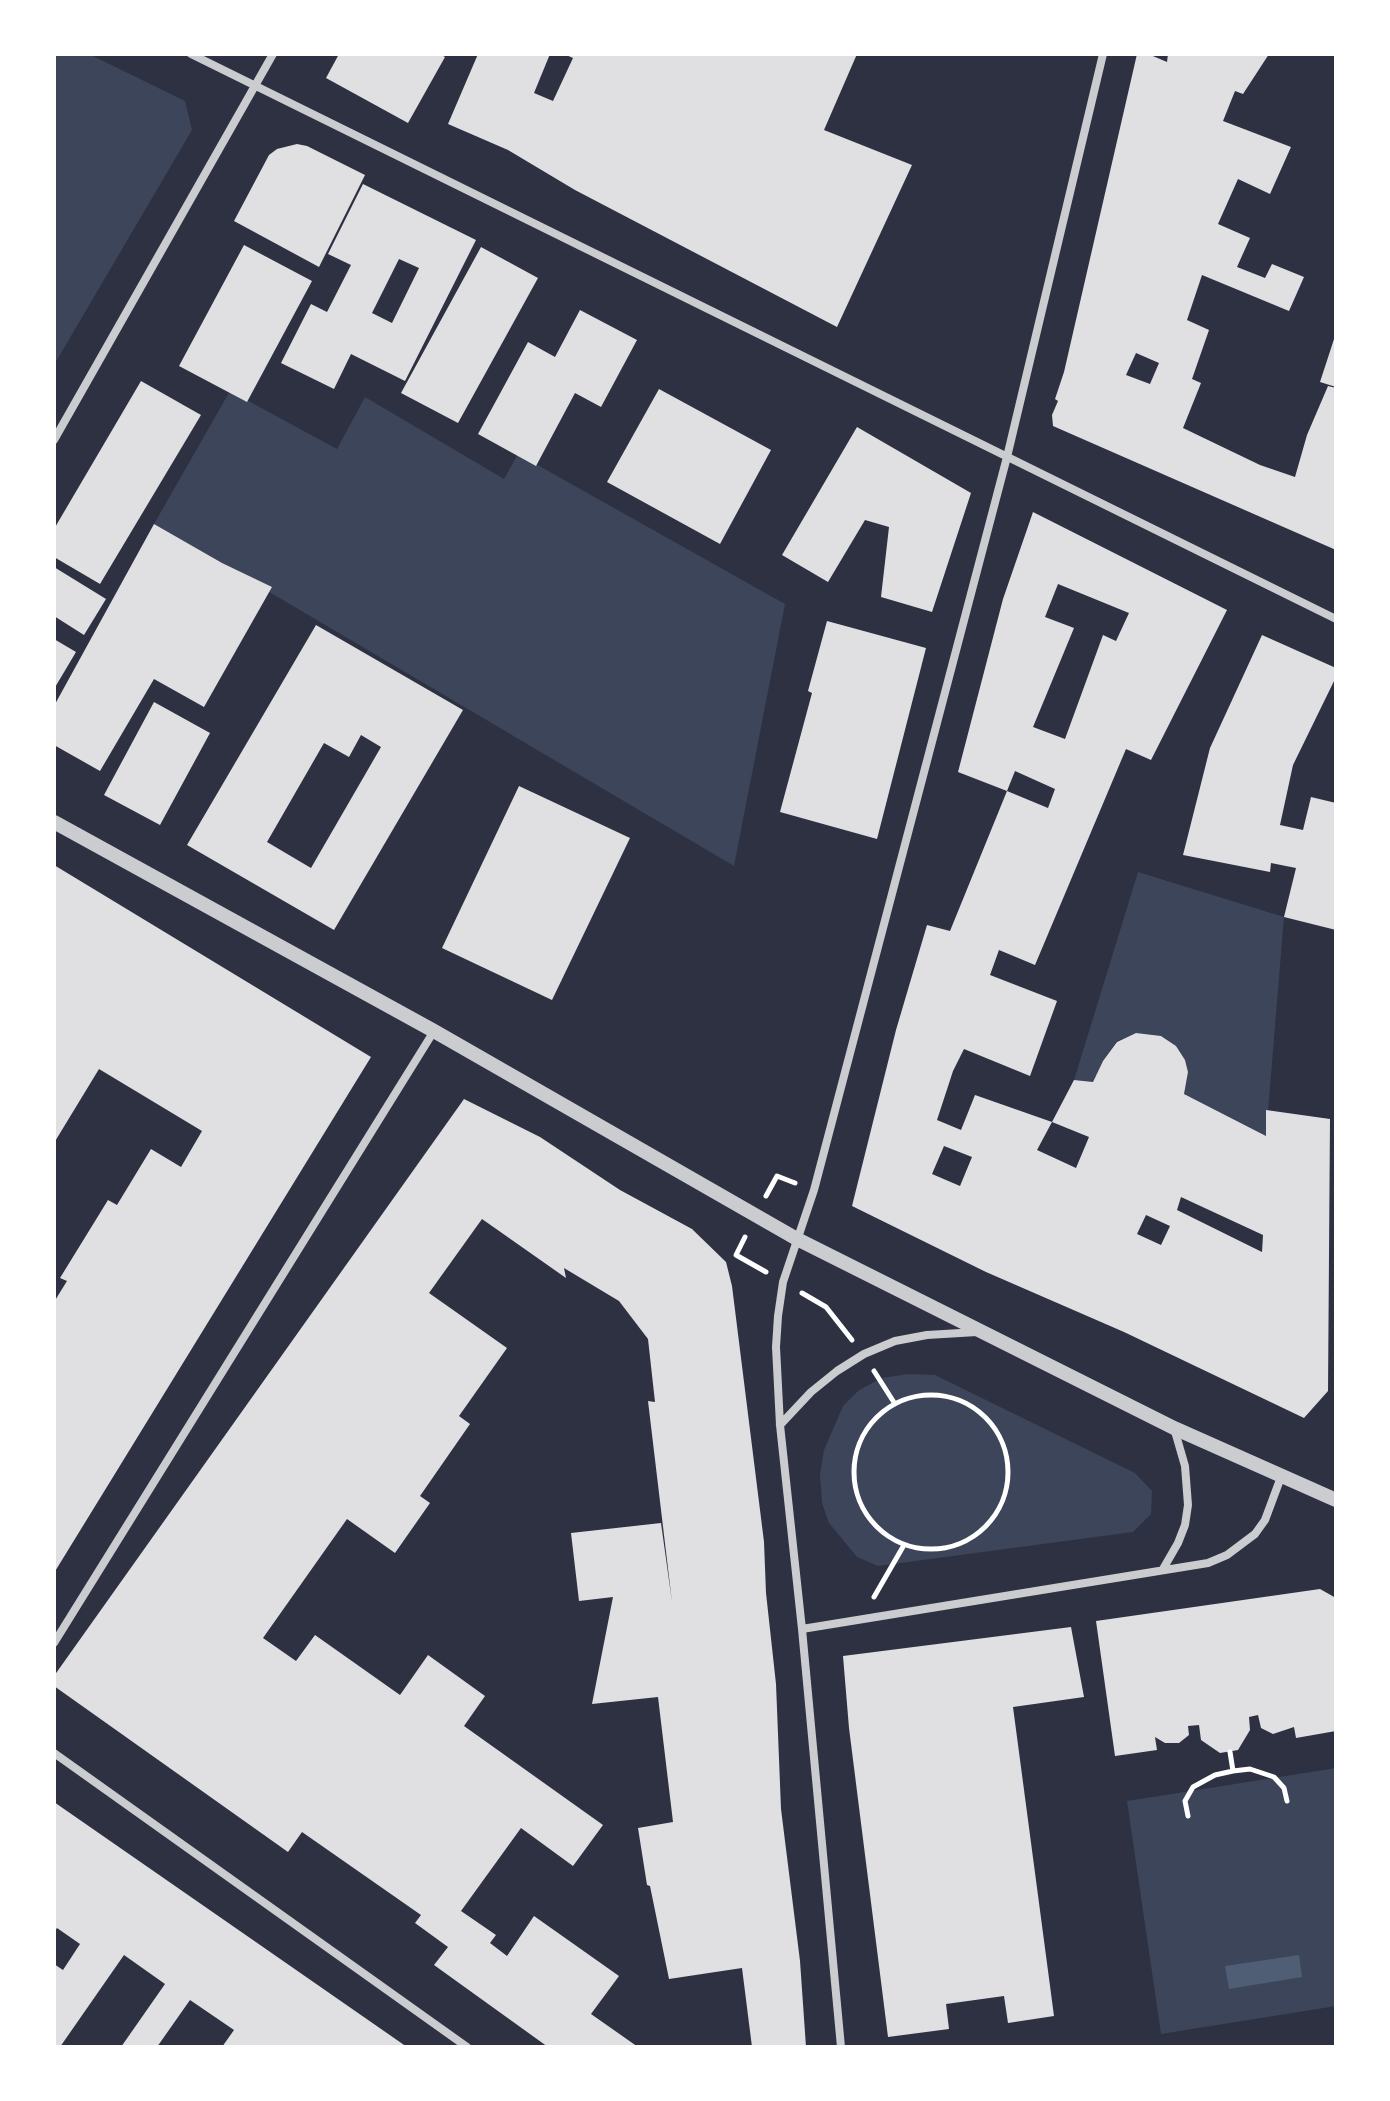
<!DOCTYPE html>
<style>
body{margin:0}
#map{position:relative;width:1390px;height:2101px;overflow:hidden;background:#2d3142;font-family:Cabin,sans-serif}
canvas{display:block}
.frame{position:absolute;inset:0;border:56px solid #fff;pointer-events:none}
</style>
<div id="map">
<canvas width="1390" height="2101"></canvas>
<div class="frame"></div>
</div>
<script>
const c = document.querySelector('canvas').getContext('2d');
c.lineJoin = 'round';
function paint(path, color) { c.fillStyle = color; c.fill(path, 'evenodd'); }
const shape = rows => new Path2D(rows.map(r => 'M' + r).join(''));
function stroke(path, color, width, dash) { c.strokeStyle = color; c.lineWidth = width; c.lineCap = dash ? 'butt' : 'round'; c.setLineDash(dash || []); c.stroke(path); }
paint(shape([
 [54,54,89,54,185,101,192,130,54,365],
 [230,391,337,449,365,397,504,479,518,454,785,604,734,866,154,524],
 [1138,872,1284,917,1266,1136,1184,1094,1188,1072,1185,1060,1176,1046,1161,1036,1136,1033,1117,1041,1103,1061,1093,1082,1074,1080],
 [908,1374,935,1375,1135,1473,1152,1491,1151,1514,1133,1532,878,1566,857,1557,829,1523,822,1503,820,1474,824,1450,843,1406,859,1390,882,1378],
 [1336,1768,1336,2006,1161,2034,1127,1801]
]), '#3c4559');
paint(shape([
 [1299,1955,1302,1977,1229,1989,1225,1966]
]), '#4f5d75');
paint(shape([
 [339,54,440,54,445,57,408,123,326,78],
 [478,54,550,54,534,93,553,101,573,58,564,54,857,54,824,130,912,165,837,327,575,190,508,150,448,124],
 [1137,54,1148,54,1167,62,1168,54,1269,54,1243,94,1235,91,1223,121,1291,147,1270,194,1238,179,1218,224,1250,238,1237,267,1265,278,1272,264,1304,277,1289,311,1202,275,1187,320,1209,330,1192,379,1201,383,1183,428,1260,465,1295,477,1307,435,1328,386,1336,388,1336,550,1053,426,1052,415,1058,401,1055,399,1064,372],
 [1136,353,1159,363,1150,384,1126,375],
 [297,144,307,146,365,175,319,267,234,221,269,155,277,149],
 [363,184,476,240,405,381,351,354,334,389,281,363,311,304,327,312,351,265,328,254],
 [399,259,419,268,392,323,372,313],
 [244,245,312,281,247,402,179,366],
 [481,247,538,278,458,423,401,393],
 [580,310,637,340,601,407,575,393,536,466,478,434,528,342,555,357],
 [1335,336,1336,336,1336,387,1320,382],
 [141,381,201,415,100,584,54,557,54,529],
 [659,389,771,450,720,544,607,482],
 [857,427,971,493,932,612,881,597,889,527,865,520,828,582,782,555],
 [1033,512,1227,610,1151,760,1126,749,1035,965,999,950,990,975,1057,1001,1030,1076,964,1049,953,1071,937,1120,961,1130,975,1095,1052,1122,1074,1080,1093,1082,1103,1061,1117,1042,1136,1033,1161,1036,1176,1046,1185,1060,1188,1072,1184,1094,1266,1136,1266,1110,1330,1119,1328,1391,1304,1418,1124,1332,986,1272,852,1206,896,1030,927,925,950,931,1007,791,1048,808,1055,789,1015,771,1007,791,958,772,1003,599],
 [1058,584,1129,613,1116,641,1103,635,1065,739,1033,727,1074,628,1045,617],
 [1052,1122,1089,1137,1076,1168,1037,1150],
 [944,1146,972,1157,960,1186,932,1174],
 [1181,1197,1263,1235,1262,1252,1177,1210],
 [1146,1215,1170,1226,1161,1245,1137,1234],
 [154,524,222,563,272,587,204,707,154,679,100,771,54,745,54,706],
 [54,567,106,599,84,635,54,616],
 [827,621,926,648,877,839,780,812,812,693,808,691],
 [316,625,463,710,334,930,187,845],
 [361,735,381,747,311,868,267,842,324,743,349,757],
 [1262,635,1336,668,1336,677,1293,765,1280,825,1303,830,1311,797,1336,803,1336,930,1284,917,1296,868,1271,863,1270,872,1183,855,1210,748],
 [54,639,76,652,54,689],
 [154,702,210,733,160,825,104,795],
 [519,786,630,838,552,1000,442,948],
 [54,865,371,1057,54,1573,54,1302,67,1281,60,1278,108,1200,117,1205,151,1149,181,1167,202,1131,99,1069,54,1143],
 [464,1099,540,1137,620,1190,692,1229,726,1262,732,1286,764,1542,766,1593,776,1684,781,1809,800,1961,806,2047,752,2047,742,1968,669,1979,650,1886,647,1885,638,1828,673,1822,658,1697,592,1704,613,1597,579,1601,571,1533,661,1523,672,1602,648,1401,655,1402,648,1339,619,1301,564,1268,566,1278,482,1219,429,1293,507,1348,459,1416,470,1424,420,1496,430,1503,395,1553,347,1519,263,1638,296,1661,315,1635,400,1695,428,1655,485,1696,464,1726,603,1825,573,1866,521,1828,461,1911,496,1935,490,1943,507,1956,534,1916,619,1976,591,2014,638,2047,548,2047,434,1965,448,1947,415,1923,421,1915,302,1832,288,1852,54,1686,54,1676],
 [1320,1589,1336,1598,1336,1731,1296,1738,1294,1727,1273,1734,1261,1728,1258,1715,1249,1717,1250,1730,1238,1750,1220,1753,1201,1740,1199,1725,1188,1726,1189,1735,1179,1743,1165,1743,1155,1737,1157,1750,1115,1756,1096,1621],
 [1071,1627,1084,1697,1013,1707,1054,2016,1008,2023,1004,1996,946,2004,949,2029,888,2037,849,1728,843,1656],
 [54,1802,263,1947,407,2047,222,2047,234,2030,190,2000,157,2047,121,2047,165,1984,124,1955,60,2047,54,2047,54,1964,63,1970,80,1944,57,1928,54,1932]
]), '#e0e0e3');
stroke(shape([
 [766,1196,777,1176,795,1183],
 [745,1237,736,1255,766,1272],
 [802,1293,826,1307,852,1340],
 [874,1371,895,1404],
 '854 1472a77 77 0 1 1 154 0a77 77 0 1 1-154 0Z',
 [874,1597,904,1545],
 [1230,1752,1233,1771],
 [1188,1816,1185,1801,1193,1787,1215,1775,1233,1771,1250,1769,1274,1777,1284,1788,1287,1801]
]), '#fff', 5);
stroke(shape([
 [191,54,1336,619],
 [54,440,273,54],
 [780,1425,811,1392,837,1371,864,1354,895,1341,927,1335,977,1332],
 [1163,1569,1178,1543,1185,1525,1188,1505,1185,1466,1174,1428],
 [802,1629,1208,1563,1227,1555,1255,1534,1265,1520,1281,1477],
 [54,1643,434,1031],
 [54,1753,467,2047],
 [841,2047,802,1629,780,1425,776,1347,778,1316,783,1282,814,1190,1007,457,1103,54]
]), '#caccd0', 8);
stroke(shape([
 [54,822,434,1031,797,1239,1174,1428,1336,1500]
]), '#caccd0', 14);
</script>
